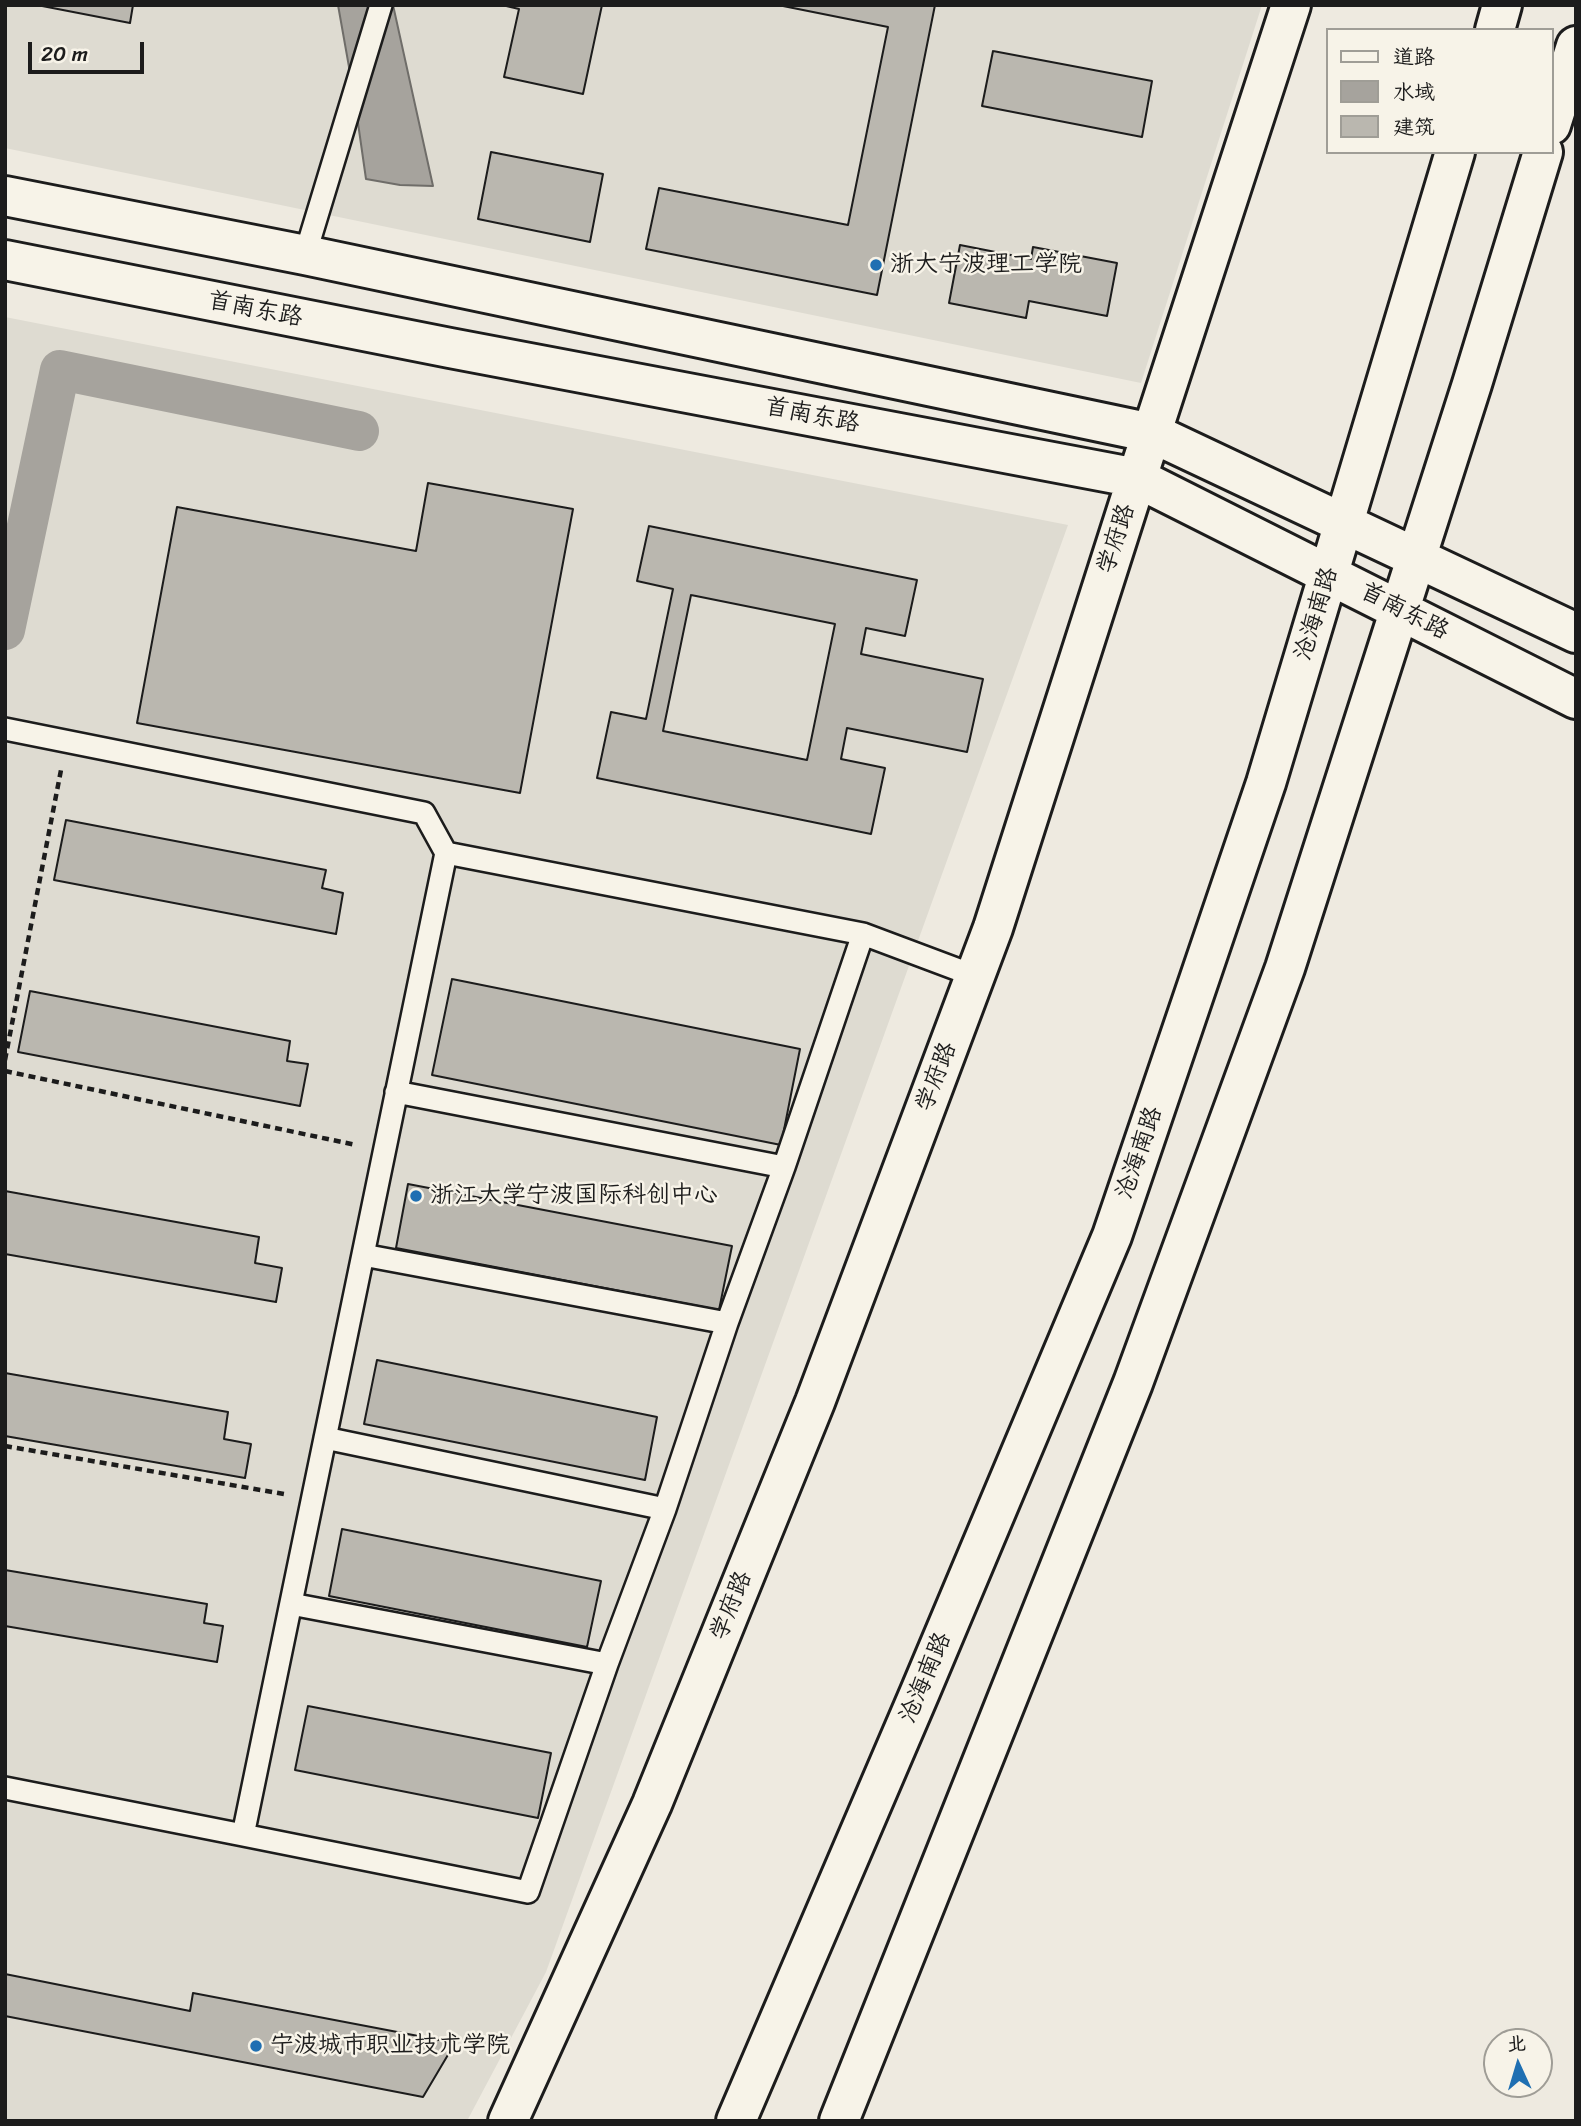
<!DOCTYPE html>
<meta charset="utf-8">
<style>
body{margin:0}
#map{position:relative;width:1581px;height:2126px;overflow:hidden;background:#eeeae0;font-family:Sriracha,"LXGW WenKai TC",sans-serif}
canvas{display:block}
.frame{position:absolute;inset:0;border:7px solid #1c1c1c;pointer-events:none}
.legend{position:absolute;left:1326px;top:28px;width:228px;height:126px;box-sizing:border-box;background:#f7f3e8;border:2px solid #9f9d96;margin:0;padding:9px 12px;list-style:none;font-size:21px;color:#1c1c1c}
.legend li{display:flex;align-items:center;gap:14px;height:35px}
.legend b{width:35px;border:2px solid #9f9d96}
.north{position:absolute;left:1483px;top:2028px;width:70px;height:70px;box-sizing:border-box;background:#f7f3e8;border:2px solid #9f9d96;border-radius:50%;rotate:356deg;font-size:19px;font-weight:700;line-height:28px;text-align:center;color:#1c1c1c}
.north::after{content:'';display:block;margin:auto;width:24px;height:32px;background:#1f6fb2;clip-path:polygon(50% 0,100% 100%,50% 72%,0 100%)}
.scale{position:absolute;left:28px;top:42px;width:116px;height:32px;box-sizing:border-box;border:4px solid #1c1c1c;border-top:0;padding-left:9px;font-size:21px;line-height:24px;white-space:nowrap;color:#1c1c1c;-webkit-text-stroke:5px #f7f3e8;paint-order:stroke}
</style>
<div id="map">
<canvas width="1581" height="2126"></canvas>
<div class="frame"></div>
<ul class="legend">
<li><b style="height:9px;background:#f7f3e8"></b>道路</li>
<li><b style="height:19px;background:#a6a39d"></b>水域</li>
<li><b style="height:19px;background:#bab7af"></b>建筑</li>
</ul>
<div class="north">北</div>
<div class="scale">20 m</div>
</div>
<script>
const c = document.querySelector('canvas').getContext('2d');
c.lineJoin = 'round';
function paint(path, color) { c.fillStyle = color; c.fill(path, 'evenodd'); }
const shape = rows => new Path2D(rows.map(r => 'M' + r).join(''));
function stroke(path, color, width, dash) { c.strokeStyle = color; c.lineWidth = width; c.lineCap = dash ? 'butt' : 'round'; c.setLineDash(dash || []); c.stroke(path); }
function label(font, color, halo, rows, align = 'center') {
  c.font = font + ' Sriracha,"LXGW WenKai TC",sans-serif'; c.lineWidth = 5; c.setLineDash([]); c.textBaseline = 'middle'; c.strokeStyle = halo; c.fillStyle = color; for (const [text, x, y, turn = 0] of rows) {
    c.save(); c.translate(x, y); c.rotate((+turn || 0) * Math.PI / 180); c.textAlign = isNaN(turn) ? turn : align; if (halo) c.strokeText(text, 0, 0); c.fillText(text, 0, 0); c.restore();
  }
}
paint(shape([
 [5,5,1262,5,1141,383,5,148],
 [5,317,1068,525,546,1972,467,2121,5,2121]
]), '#dedbd1');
const water = shape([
 [338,5,393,5,433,186,400,185,366,179,354,95,338,5]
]);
paint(water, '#a6a39d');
stroke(water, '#6f6d69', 2);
stroke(shape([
 [5,630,60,370,359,431]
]), '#a6a39d', 40);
const building = shape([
 [37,5,133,5,130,23,37,5],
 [502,5,602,5,583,94,504,77,519,9,502,5],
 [778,5,935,5,877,295,646,249,659,188,848,225,888,27,778,5],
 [993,51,1152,81,1142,137,982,106,993,51],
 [491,152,603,174,590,242,478,219,491,152],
 [960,245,1031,259,1033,247,1117,263,1107,316,1029,301,1026,318,949,303,960,245],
 [428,483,573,509,520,793,137,723,177,507,416,551,428,483],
 [649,526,917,580,905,636,866,628,861,654,983,679,967,752,847,728,841,759,885,768,871,834,597,778,611,712,646,719,673,589,637,581,649,526],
 [691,595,835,624,807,760,663,731,691,595],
 [66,820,326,870,322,888,343,893,336,934,54,880,66,820],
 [452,979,800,1049,781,1145,432,1075,452,979],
 [30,991,290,1041,287,1061,308,1064,300,1106,18,1052,30,991],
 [408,1184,732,1246,719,1310,396,1248,408,1184],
 [5,1191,259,1237,255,1263,282,1268,276,1302,5,1254,5,1191],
 [377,1360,657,1417,645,1480,364,1424,377,1360],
 [5,1373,228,1412,224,1439,251,1444,245,1478,5,1436,5,1373],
 [342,1529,601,1581,587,1647,329,1596,342,1529],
 [5,1570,207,1604,204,1623,223,1626,217,1662,5,1626,5,1570],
 [308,1706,551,1753,538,1818,295,1770,308,1706],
 [5,1974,190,2011,193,1993,455,2043,423,2097,5,2016,5,1974]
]);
paint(building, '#bab7af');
stroke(building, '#1c1c1c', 2);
const lane = shape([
 [305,255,381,5],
 [5,729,424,813,446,853],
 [863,934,784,1167,727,1323,665,1509,607,1664,528,1892,243,1835,446,853,863,934,975,976],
 [396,1092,784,1167],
 [363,1255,727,1323],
 [325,1438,665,1509],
 [291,1604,607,1664],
 [5,1788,243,1835]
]);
const secondary = shape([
 [1495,30,1502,5],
 [1551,125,1576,46],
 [5,196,305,255,1152,433,1576,633],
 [5,260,450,348,1137,478,1576,699],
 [508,2121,652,1804,815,1402,993,928,1137,478,1291,5],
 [736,2121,920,1692,1112,1236,1266,783,1455,152],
 [839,2121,1133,1383,1285,968,1472,384,1543,152]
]);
stroke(lane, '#1c1c1c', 26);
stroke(secondary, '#1c1c1c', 44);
stroke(shape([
 [5,1060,61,770],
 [5,1071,356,1145],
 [5,1446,284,1494]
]), '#1c1c1c', 4.5, [7, 5]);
stroke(lane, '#f7f3e8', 21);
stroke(secondary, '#f7f3e8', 38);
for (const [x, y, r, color] of [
 [876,265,7,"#1f6fb2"],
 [416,1196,7,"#1f6fb2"],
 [256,2046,7,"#1f6fb2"]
]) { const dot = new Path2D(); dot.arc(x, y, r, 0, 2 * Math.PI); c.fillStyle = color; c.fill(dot); stroke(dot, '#f7f3e8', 2.5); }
label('24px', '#1c1c1c', '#f7f3e8', [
 ["浙大宁波理工学院",890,265],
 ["浙江大学宁波国际科创中心",430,1196],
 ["宁波城市职业技术学院",270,2046]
], 'left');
label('24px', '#1c1c1c', '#f7f3e8', [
 ["首南东路",255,310,11],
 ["首南东路",812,416,11],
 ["学府路",1117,539,-72],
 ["首南东路",1404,612,27],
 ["沧海南路",1317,614,-73],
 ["学府路",937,1077,-69],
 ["沧海南路",1140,1153,-71],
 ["学府路",732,1606,-68],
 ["沧海南路",926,1678,-67]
]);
</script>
